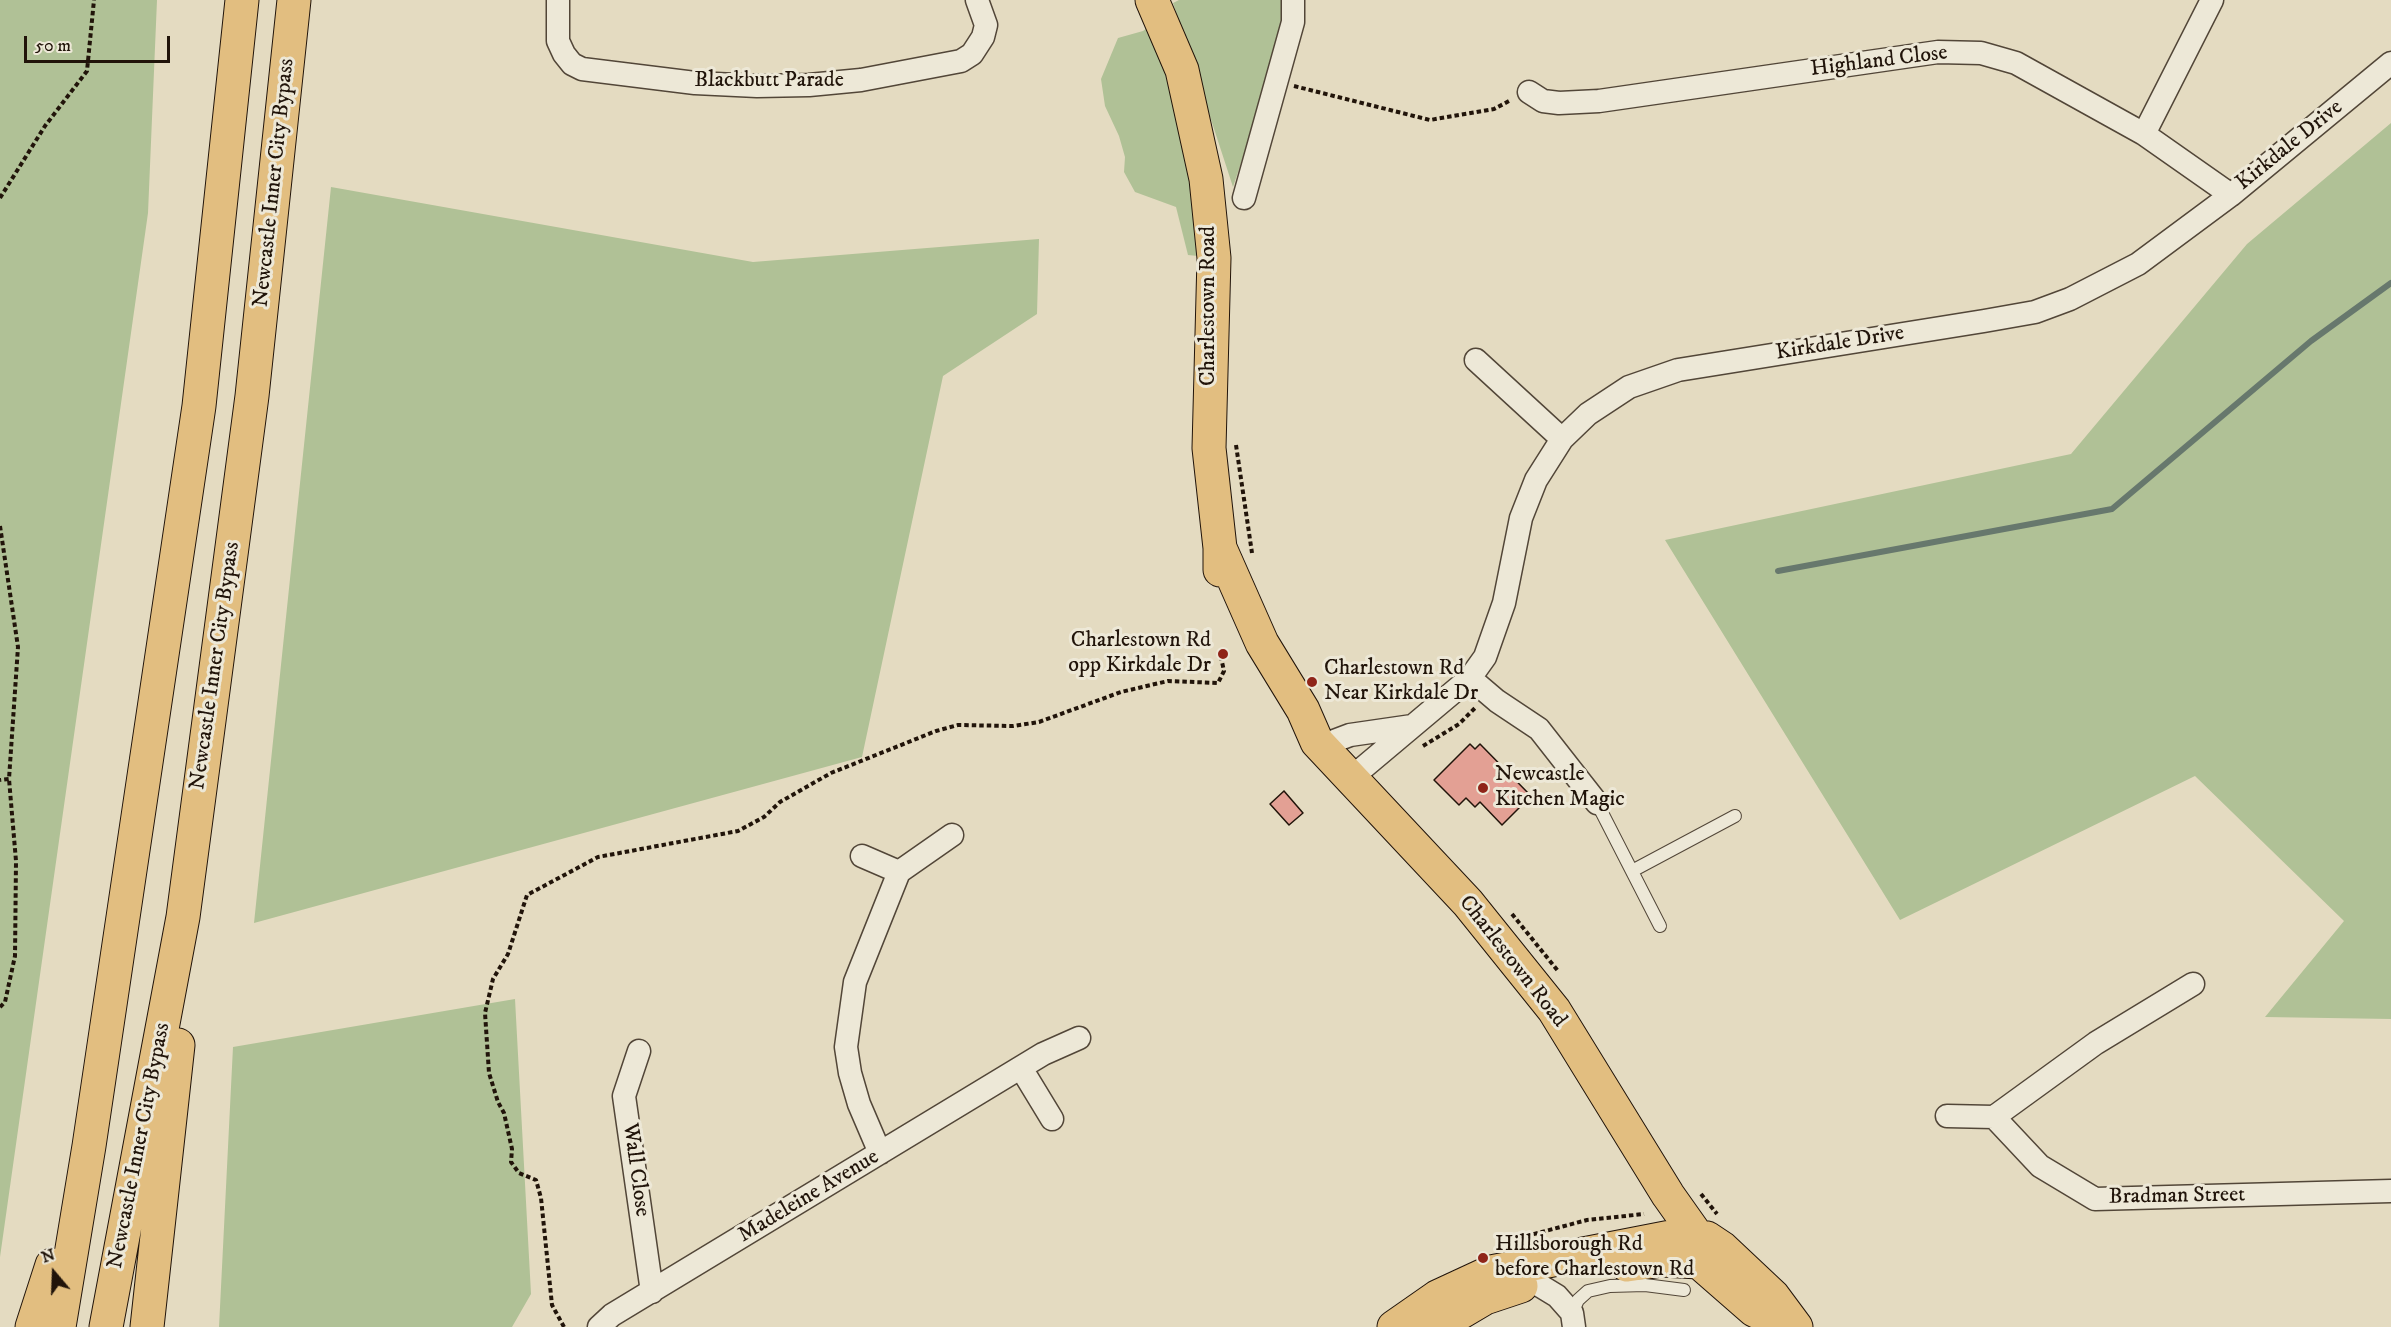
<!DOCTYPE html>
<style>
body{margin:0}
#map{position:relative;width:2391px;height:1327px;overflow:hidden;background:#e4dbc1;font-family:"IM FELL DW Pica",serif}
canvas{display:block}
.north{position:absolute;left:24px;top:1243px;width:60px;height:60px;-webkit-text-stroke:4px #ede8d7;paint-order:stroke;rotate:341deg;font-size:16px;font-weight:700;line-height:24px;text-align:center;color:#21140a}
.north::after{content:'';display:block;margin:auto;width:21px;height:27px;background:#21140a;clip-path:polygon(50% 0,100% 100%,50% 72%,0 100%)}
.scale{position:absolute;left:24px;top:36px;width:146px;height:27px;box-sizing:border-box;border:3px solid #21140a;border-top:0;padding-left:8px;font-size:18px;line-height:21px;white-space:nowrap;color:#21140a;-webkit-text-stroke:4px #ede8d7;paint-order:stroke}
</style>
<div id="map">
<canvas width="2391" height="1327"></canvas>
<div class="north">N</div>
<div class="scale">50 m</div>
</div>
<script>
const c = document.querySelector('canvas').getContext('2d');
c.lineJoin = 'round';
function paint(path, color) { c.fillStyle = color; c.fill(path, 'evenodd'); }
const shape = rows => new Path2D(rows.map(r => 'M' + r).join(''));
function stroke(path, color, width, dash) { c.strokeStyle = color; c.lineWidth = width; c.lineCap = dash ? 'butt' : 'round'; c.setLineDash(dash || []); c.stroke(path); }
function label(font, color, halo, rows, align = 'center') {
  c.font = font + ' "IM FELL DW Pica",serif'; c.lineWidth = 6; c.setLineDash([]); c.textBaseline = 'middle'; c.strokeStyle = halo; c.fillStyle = color; for (const [text, x, y, turn = 0] of rows) {
    c.save(); c.translate(x, y); c.rotate((+turn || 0) * Math.PI / 180); c.textAlign = isNaN(turn) ? turn : align; if (halo) c.strokeText(text, 0, 0); c.fillText(text, 0, 0); c.restore();
  }
}
paint(shape([
 [0,0,157,0,148,213,0,1257],
 [1179,0,1288,0,1293,7,1233,187,1173,3],
 [1150,26,1190,128,1198,256,1188,255,1176,207,1135,192,1124,172,1125,157,1119,136,1105,106,1101,79,1118,38,1143,31],
 [2391,123,2391,1019,2265,1017,2344,921,2195,776,1900,920,1665,540,2071,454,2247,244],
 [331,187,753,262,1039,239,1037,314,943,376,862,757,254,923],
 [515,999,531,1294,512,1327,219,1327,233,1047]
]), '#b0c196');
stroke(shape([
 [1778,571,2112,509,2311,341,2391,283]
]), '#67786d', 6);
const building = shape([
 [1470,744,1475,749,1480,744,1531,796,1502,825,1480,802,1475,807,1466,798,1459,805,1434,780,1470,744],
 [1284,791,1303,813,1289,825,1270,804,1284,791]
]);
paint(building, '#e3a094');
stroke(building, '#21140a', 1.5);
const service = shape([
 [1597,803,1660,926],
 [1632,871,1735,816],
 [1572,1313,1578,1300,1588,1291,1610,1286,1645,1285,1684,1290]
]);
const minor = shape([
 [558,0,558,41,564,54,572,64,582,69,695,83,757,86,809,85,861,80,961,61,972,54,983,37,986,25,977,0],
 [1529,92,1543,101,1559,103,1599,101,1938,52,1981,53,2016,63,2144,134,2231,195],
 [2144,134,2212,0],
 [1244,198,1293,22,1293,0],
 [1476,360,1562,439],
 [1470,678,1497,701,1539,729,1597,803],
 [1321,746,1350,735,1412,726],
 [1351,778,1470,678,1485,657,1504,603,1521,518,1536,480,1562,439,1588,414,1629,387,1678,370,1984,321,2035,312,2070,299,2138,264,2231,195,2391,63],
 [862,856,899,872],
 [2193,984,2096,1043,1994,1117,2040,1166,2095,1199,2391,1191],
 [639,1051,624,1096,652,1292],
 [1021,1068,1052,1119],
 [1947,1116,1994,1117],
 [880,1153,859,1104,850,1073,846,1047,855,982,899,872,952,835],
 [1534,1282,1557,1296,1572,1313,1574,1327],
 [599,1327,612,1315,1043,1054,1079,1038]
]);
const primary = shape([
 [1152,0,1182,70,1206,179,1214,258,1209,448,1220,548,1220,570],
 [1220,548,1262,643,1303,710,1317,742,1468,903,1554,1010,1668,1195,1697,1236,1699,1262],
 [1627,1265,1662,1260,1699,1262,1754,1310,1788,1327],
 [1394,1327,1437,1297,1491,1272,1681,1235,1707,1238,1722,1248,1773,1296,1796,1327],
 [1436,1327,1485,1298,1521,1286]
]);
const motorway = shape([
 [32,1327,52,1265],
 [59,1327,89,1146,199,406,242,0],
 [106,1327,183,917,252,396,294,0],
 [147,1327,178,1045]
]);
stroke(service, '#524638', 14);
stroke(minor, '#524638', 25);
stroke(primary, '#21140a', 35);
stroke(motorway, '#21140a', 35);
stroke(shape([
 [1294,86,1430,120,1494,109,1511,100],
 [0,198,45,126,87,71,94,0],
 [1236,445,1252,553],
 [0,526,18,647,9,779,0,780],
 [1423,746,1459,724,1475,708],
 [1512,914,1558,971],
 [0,1007,5,1002,15,956,16,861,9,779],
 [1701,1194,1717,1214],
 [1519,1238,1587,1220,1644,1214],
 [564,1327,552,1305,541,1198,536,1180,519,1173,511,1162,512,1149,504,1113,498,1102,489,1073,485,1013,493,979,508,954,527,895,598,857,738,831,764,817,780,802,831,773,936,731,958,725,1013,726,1039,722,1121,692,1168,681,1218,683,1224,671,1220,653]
]), '#21140a', 4, [4.5, 3]);
stroke(service, '#ede8d7', 12);
stroke(minor, '#ede8d7', 22);
stroke(primary, '#e2be80', 33);
stroke(motorway, '#e2be80', 33);
for (const [x, y, r, color] of [
 [1223,654,6,"#8f2418"],
 [1312,682,6,"#8f2418"],
 [1483,788,6,"#8f2418"],
 [1483,1258,6,"#8f2418"]
]) { const dot = new Path2D(); dot.arc(x, y, r, 0, 2 * Math.PI); c.fillStyle = color; c.fill(dot); stroke(dot, '#ede8d7', 2); }
label('22px', '#21140a', '#ede8d7', [
 ["Highland Close",1879,62,-7],
 ["Blackbutt Parade",769,81],
 ["Kirkdale Drive",2290,146,-39],
 ["Newcastle Inner City Bypass",275,183,-84],
 ["Charlestown Road",1209,306,-90],
 ["Kirkdale Drive",1840,344,-9],
 ["Newcastle Inner City Bypass",216,666,-82],
 ["Charlestown Road",1512,962,52],
 ["Newcastle Inner City Bypass",140,1146,-79],
 ["Wall Close",635,1170,82],
 ["Madeleine Avenue",809,1197,-31],
 ["Bradman Street",2177,1197,-1]
]);
label('22px', '#21140a', '#ede8d7', [
 ["Charlestown Rd",1211,641,"right"],
 ["opp Kirkdale Dr",1211,666,"right"],
 ["Charlestown Rd",1324,669],
 ["Near Kirkdale Dr",1324,694],
 ["Newcastle",1495,775],
 ["Kitchen Magic",1495,800],
 ["Hillsborough Rd",1495,1245],
 ["before Charlestown Rd",1495,1270]
], 'left');
</script>
